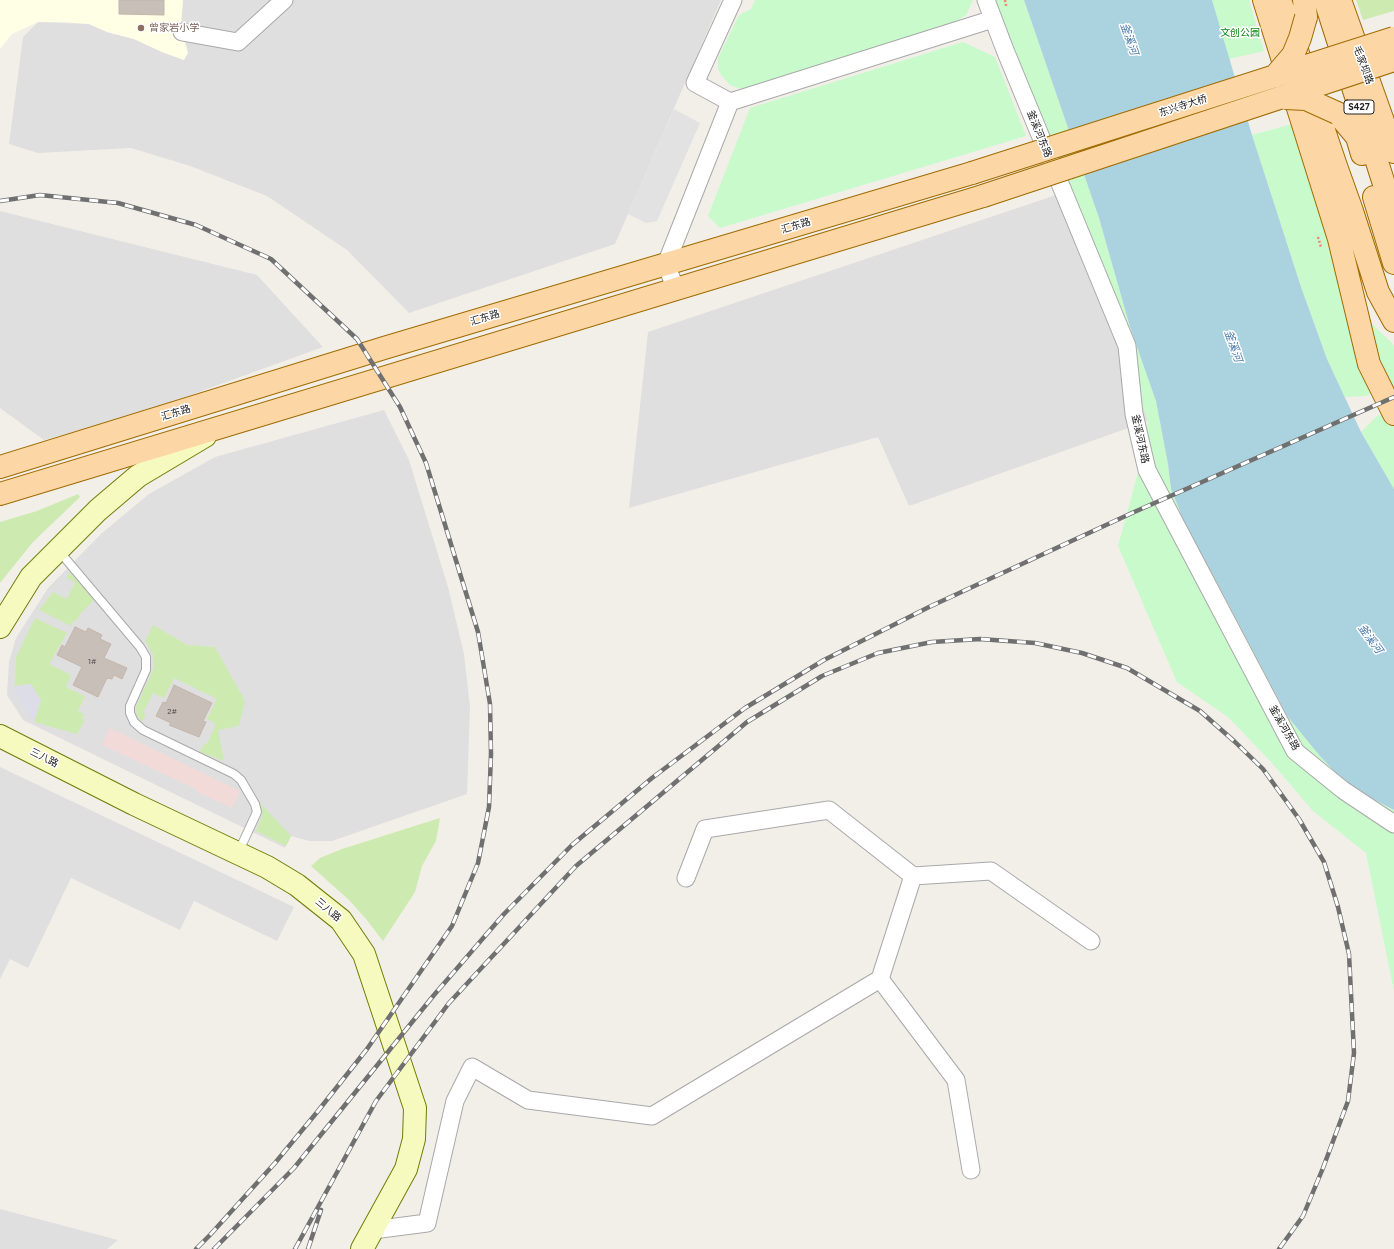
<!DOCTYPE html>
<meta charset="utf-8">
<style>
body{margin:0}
canvas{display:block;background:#f2efe9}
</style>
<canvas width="1394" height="1249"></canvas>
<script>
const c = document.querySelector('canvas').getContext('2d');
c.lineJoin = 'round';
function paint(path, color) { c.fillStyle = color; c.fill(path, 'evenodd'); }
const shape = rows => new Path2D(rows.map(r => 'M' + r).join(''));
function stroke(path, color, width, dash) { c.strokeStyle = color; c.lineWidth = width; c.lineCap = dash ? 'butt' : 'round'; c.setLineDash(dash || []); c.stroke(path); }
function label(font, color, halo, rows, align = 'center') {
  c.font = font + ' Figtree,"Noto Sans SC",sans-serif'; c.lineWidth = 3; c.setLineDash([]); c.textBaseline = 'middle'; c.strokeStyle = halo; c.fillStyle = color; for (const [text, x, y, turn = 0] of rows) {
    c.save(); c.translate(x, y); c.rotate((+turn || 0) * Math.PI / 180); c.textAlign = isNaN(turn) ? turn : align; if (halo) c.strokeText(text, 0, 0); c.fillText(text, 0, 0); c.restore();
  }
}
paint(shape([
 [183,0,721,0,615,244,409,313,347,250,267,196,190,166,131,148,38,153,9,144,23,37,38,22,89,24,107,32,134,39,162,52,184,60,181,25],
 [1071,190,1148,421,909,506,878,437,629,508,648,332],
 [0,211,257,275,323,347,138,414,44,440,0,408],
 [384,410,409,460,448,587,464,654,470,707,467,794,332,841,309,841,291,836,285,848,23,720,7,695,9,662,16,638,48,588,102,533,149,494,215,457],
 [0,767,294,907,277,941,194,901,180,930,71,878,28,968,10,959,0,979],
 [0,1209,118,1240,107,1249,0,1249]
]), '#e0dfdf');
paint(shape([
 [110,728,240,791,232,808,195,791,196,789,102,745]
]), '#f2dad9');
paint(shape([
 [0,0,183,0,181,25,188,53,184,60,162,52,134,39,107,32,89,24,62,22,38,22,12,34,0,49]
]), '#ffffe5');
paint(shape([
 [1356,0,1394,0,1394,11,1363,20],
 [78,494,80,497,33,542,0,583,0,522,37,511],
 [70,572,94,600,81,613,76,621,74,620,71,626,39,610,53,592,67,599,75,582,66,578],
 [35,618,67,633,49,664,71,675,66,687,85,696,78,711,84,714,82,719,85,720,77,734,34,722,41,700,31,684,15,686,16,657],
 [153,625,187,645,215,647,245,701,239,726,218,730,224,761,200,752,204,743,207,744,216,724,207,719,217,699,174,678,164,698,153,693,143,713,146,714,142,722,137,716,136,707,154,668,153,654,145,641],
 [260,803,291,836,286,846,256,831,262,816],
 [440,818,436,841,422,866,415,892,383,941,366,919,349,900,311,866,320,858,342,849]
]), '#cdebb0');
paint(shape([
 [755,0,973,0,966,15,951,24,747,88,738,88,730,85,721,75,718,69,718,58,739,15,751,9],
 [994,0,1024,0,1099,218,1130,327,1156,401,1168,464,1171,489,1191,539,1212,573,1288,717,1319,755,1336,773,1358,791,1394,810,1394,991,1366,853,1313,811,1272,763,1228,717,1177,682,1118,546,1145,447,1148,421,1071,190,1043,126],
 [1212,0,1249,0,1264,51,1229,59],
 [963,42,995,57,1026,136,720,228,708,216,750,108],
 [1296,123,1373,325,1394,345,1394,385,1365,396,1345,397,1327,359,1301,287,1252,135],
 [1394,409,1394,489,1361,432,1377,416]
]), '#c8facc');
paint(shape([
 [674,109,700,123,657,221,646,223,628,214]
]), '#e2e2e2');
paint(shape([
 [31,684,41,700,34,722,15,693,15,686]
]), '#dddde8');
paint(shape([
 [1024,0,1212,0,1252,135,1301,287,1327,359,1361,432,1394,489,1394,810,1358,791,1336,773,1319,755,1288,717,1212,573,1191,539,1171,489,1168,464,1156,401,1130,327,1099,218]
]), '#aad3df');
const building = shape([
 [119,0,164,0,164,15,119,14,119,0],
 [75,627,86,632,88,628,102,635,100,639,111,644,104,658,127,668,122,679,114,675,112,679,107,678,98,697,73,685,82,667,57,655,62,645,65,647,75,627],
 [174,685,212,703,203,721,206,722,199,737,169,725,171,723,156,716,163,702,166,703,174,685]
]);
paint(building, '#c7bfb8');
stroke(building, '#c4b6ab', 1);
const service = shape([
 [59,551,140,647,146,657,146,670,130,706,130,713,134,722,143,730,234,774,241,780,255,804,257,812,238,853]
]);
const minor = shape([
 [986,0,1005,50,1127,346,1134,414,1147,470,1295,751,1343,790,1394,824],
 [182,32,238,42,284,0],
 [730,102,695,83,733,0],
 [676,290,666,264,730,102,993,19],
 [686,878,705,829,829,810,913,876,991,871,1091,941],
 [880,979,956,1080,971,1170],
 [373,1230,427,1223,455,1101,472,1067,528,1100,652,1116,880,979,913,876]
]);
const secondary = shape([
 [0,627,31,577,98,510,138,476,205,436],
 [0,736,134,804,267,867,297,885,341,920,364,954,415,1108,414,1139,406,1169,362,1249]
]);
const primary = shape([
 [1264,0,1339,239,1369,364,1394,414],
 [1280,0,1336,166,1352,211,1378,292,1394,321],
 [1304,0,1306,17],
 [1325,0,1394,215],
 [1340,0,1394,152],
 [1337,113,1357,137,1362,154],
 [1374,197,1394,263],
 [0,467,384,348,972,173],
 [0,494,983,196]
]);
stroke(service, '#a9a9a9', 10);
stroke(minor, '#a9a9a9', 19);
stroke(secondary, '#707d05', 24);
stroke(primary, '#a06b00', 24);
stroke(shape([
 [1005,0,1006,6],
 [1318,237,1321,247]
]), '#fa8072', 2.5, [2, 2]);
stroke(service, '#fff', 8);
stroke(minor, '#fff', 17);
stroke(secondary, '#f7fabf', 22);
stroke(primary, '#fcd6a4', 22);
const rail = shape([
 [0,201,40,195,118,203,196,225,271,259,357,339,400,407,426,463,478,632,490,704,491,754,489,807,478,863,452,926,367,1049,318,1111,275,1163,210,1235,196,1249],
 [214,1249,294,1168,434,995,504,914,572,845,652,778,745,708,824,660,929,607,1132,513,1394,397],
 [295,1249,376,1101,449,1003,576,866,747,722,822,676,878,653,932,642,980,639,1035,643,1082,653,1127,668,1200,711,1234,741,1263,769,1299,819,1324,862,1338,907,1349,954,1354,1053,1348,1101,1323,1168,1303,1216,1279,1249],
 [308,1249,321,1210]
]);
stroke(rail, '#707070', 4.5);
stroke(rail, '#fff', 3, [9]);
const primaryBridge = shape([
 [1275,76,1293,55,1300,38,1306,17],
 [1285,98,1306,99,1337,113],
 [972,173,1394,38],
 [983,196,1394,60]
]);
stroke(primaryBridge, '#a06b00', 24, []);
stroke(primaryBridge, '#fcd6a4', 22);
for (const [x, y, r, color] of [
 [141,28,4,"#8d6e63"]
]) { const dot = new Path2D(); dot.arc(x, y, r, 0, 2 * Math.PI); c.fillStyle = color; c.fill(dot); stroke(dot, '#fff', 1.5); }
label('8px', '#4b4948', null, [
 ["1#",92,662],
 ["2#",172,712]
]);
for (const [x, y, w] of [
 [1359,107,30]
]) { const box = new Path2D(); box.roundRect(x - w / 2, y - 7, w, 14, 3); c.fillStyle = '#fff'; c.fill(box); stroke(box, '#222', 1); }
label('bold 9px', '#222', null, [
 ["S427",1359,107]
]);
label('10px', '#785e54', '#fff', [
 ["曾家岩小学",149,28]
], 'left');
label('10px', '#0c8416', '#fff', [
 ["文创公园",1240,33]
]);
label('10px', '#222', '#fff', [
 ["毛家坝路",1363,65,70],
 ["东兴寺大桥",1183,106,-18],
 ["釜溪河东路",1039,134,68],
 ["汇东路",796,226,-17],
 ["汇东路",485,318,-17],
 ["汇东路",176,413,-17],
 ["釜溪河东路",1140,439,78],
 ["釜溪河东路",1284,728,60],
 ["三八路",44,758,27],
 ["三八路",328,910,40]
]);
label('italic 11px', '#4a7aab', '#fff', [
 ["釜溪河",1129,39,71],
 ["釜溪河",1233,346,71],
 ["釜溪河",1370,639,54]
]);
</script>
